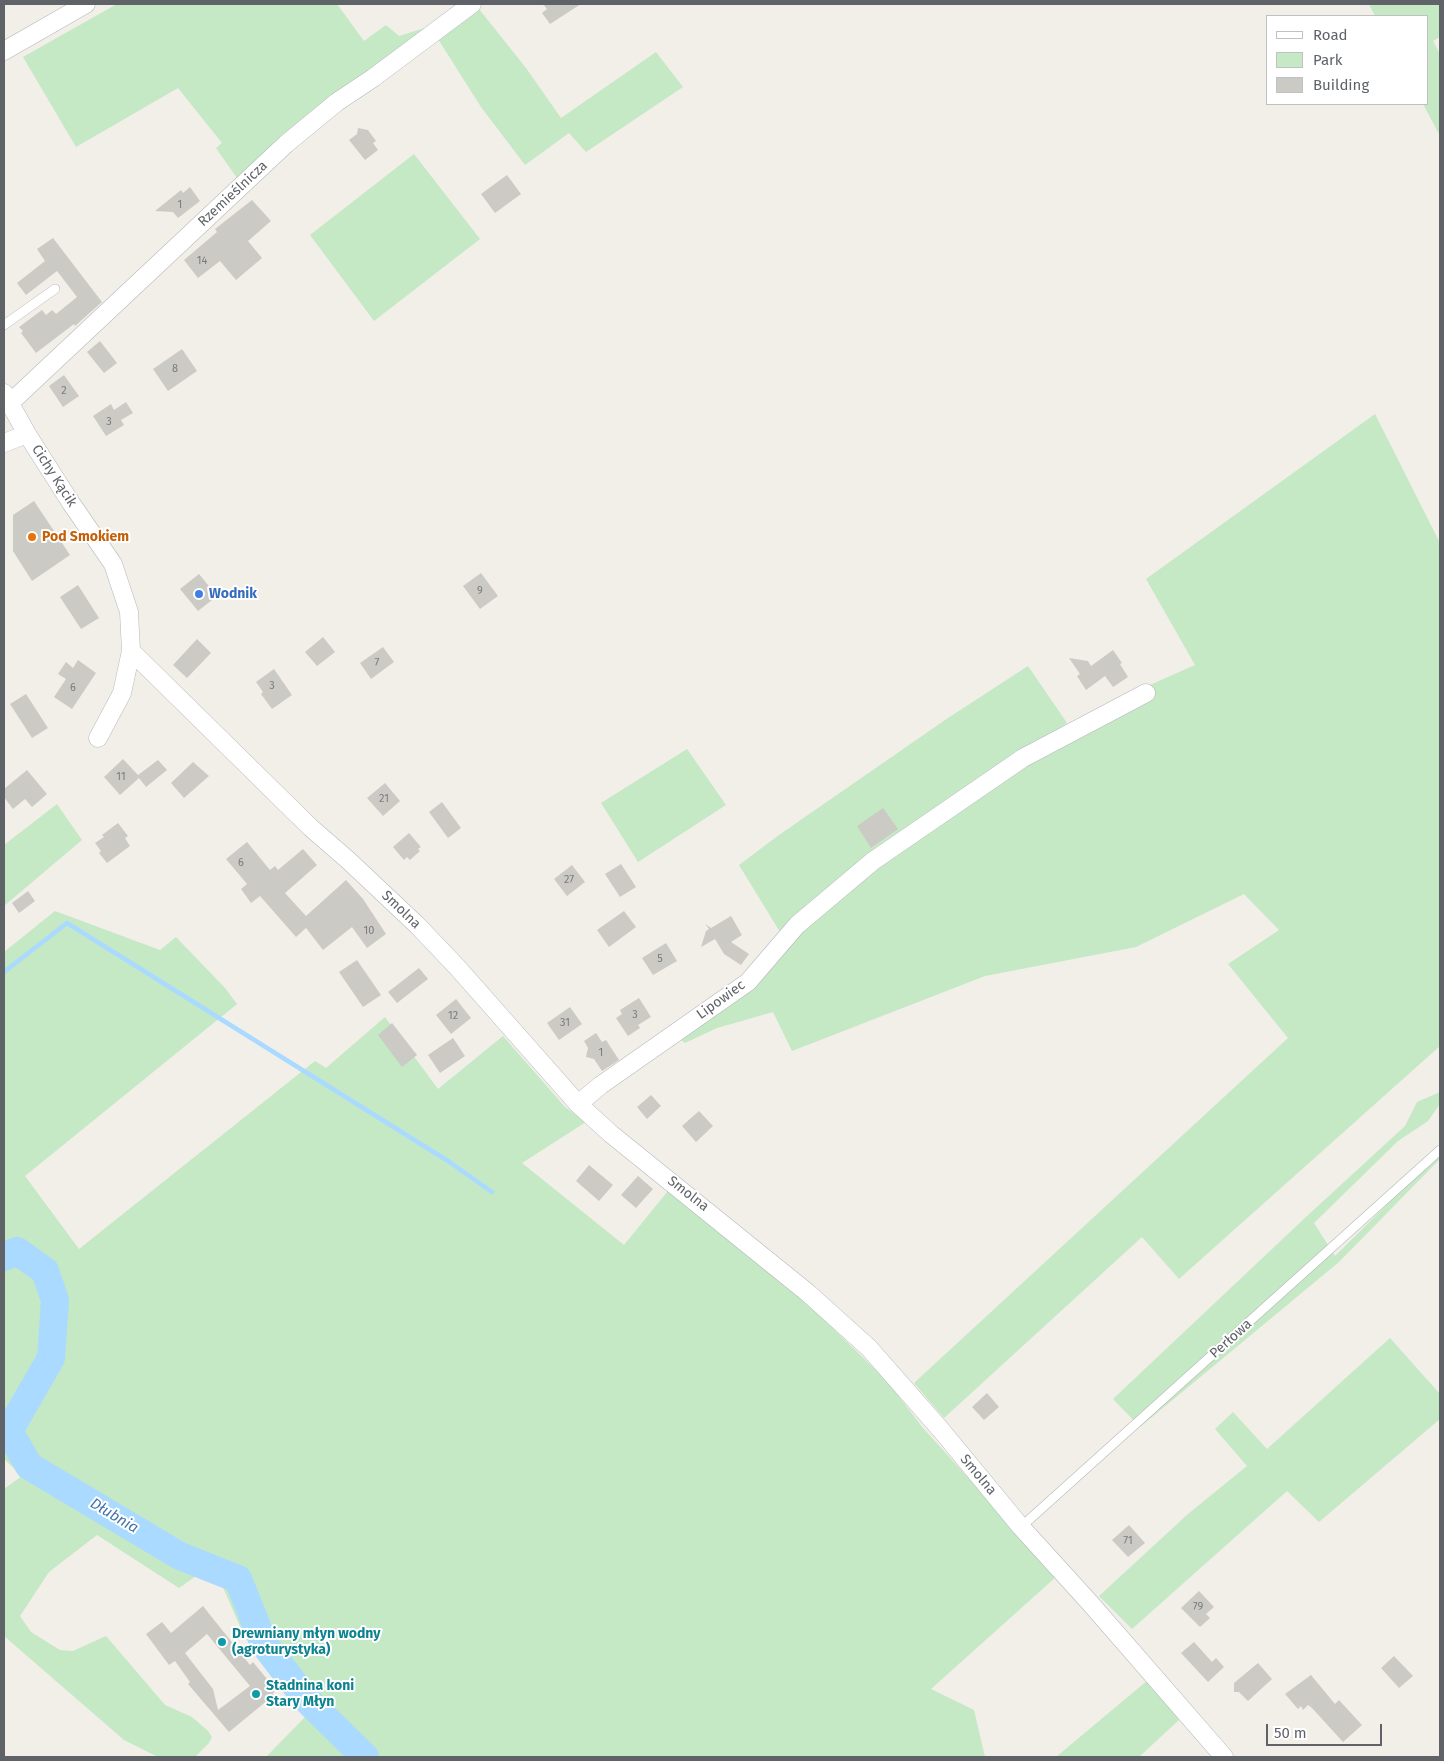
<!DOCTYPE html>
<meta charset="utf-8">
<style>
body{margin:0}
#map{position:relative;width:1444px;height:1761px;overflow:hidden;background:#f1efe8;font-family:"Fira Sans",sans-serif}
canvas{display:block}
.frame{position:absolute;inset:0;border:5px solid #5f6368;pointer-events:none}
.legend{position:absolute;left:1266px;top:15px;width:162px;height:90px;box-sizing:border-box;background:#fff;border:1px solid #bfc1c3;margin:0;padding:6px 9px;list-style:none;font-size:15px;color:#5f6368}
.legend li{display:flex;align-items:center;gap:10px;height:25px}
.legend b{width:25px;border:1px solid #bfc1c3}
.scale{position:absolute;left:1266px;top:1724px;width:116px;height:22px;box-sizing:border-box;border:2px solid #5f6368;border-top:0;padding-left:6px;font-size:15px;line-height:18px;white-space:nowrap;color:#5f6368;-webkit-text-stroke:4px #fff;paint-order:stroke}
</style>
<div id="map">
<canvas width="1444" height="1761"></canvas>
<div class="frame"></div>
<ul class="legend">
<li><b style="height:6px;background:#fff"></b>Road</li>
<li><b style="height:14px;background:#c5e8c5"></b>Park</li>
<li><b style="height:14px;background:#cccac5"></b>Building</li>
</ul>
<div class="scale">50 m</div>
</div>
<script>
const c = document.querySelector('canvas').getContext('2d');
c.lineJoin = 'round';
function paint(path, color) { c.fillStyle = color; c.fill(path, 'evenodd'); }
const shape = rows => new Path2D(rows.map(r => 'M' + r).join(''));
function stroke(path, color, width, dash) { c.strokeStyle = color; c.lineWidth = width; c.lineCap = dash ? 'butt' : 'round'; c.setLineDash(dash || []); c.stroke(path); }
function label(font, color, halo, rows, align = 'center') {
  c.font = font + ' "Fira Sans",sans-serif'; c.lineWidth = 4; c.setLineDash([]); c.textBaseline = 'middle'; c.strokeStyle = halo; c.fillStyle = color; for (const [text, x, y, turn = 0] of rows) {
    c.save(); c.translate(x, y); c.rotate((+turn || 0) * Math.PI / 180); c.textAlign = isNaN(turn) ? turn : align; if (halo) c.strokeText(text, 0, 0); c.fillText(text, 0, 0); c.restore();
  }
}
paint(shape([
 [117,4,337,4,364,41,386,25,399,36,428,27,327,102,237,178,216,148,222,143,178,88,76,147,23,57],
 [1369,4,1440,4,1440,37,1433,41,1440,54,1440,136,1423,104,1428,104,1428,16,1375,16],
 [479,9,526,68,561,118,656,52,683,87,586,152,569,133,525,165,481,107,438,39],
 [414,154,480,239,374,321,310,235],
 [1375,414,1440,543,1440,1046,1179,1279,1142,1237,944,1418,914,1383,1288,1038,1228,964,1279,930,1244,894,1136,947,985,976,792,1051,773,1012,717,1028,685,1043,679,1038,861,877,1024,765,1155,697,1150,685,1195,665,1146,579],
 [1028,666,1067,723,864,861,780,932,739,865,779,835,948,718],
 [687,749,726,805,638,862,601,803],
 [57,804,82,840,4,906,4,845],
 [55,911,160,950,176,937,225,988,237,1004,25,1176,79,1249,315,1061,326,1068,385,1017,438,1089,503,1036,565,1107,586,1122,522,1163,624,1245,668,1191,805,1301,887,1381,923,1428,1057,1576,931,1689,974,1710,985,1757,266,1757,306,1716,242,1631,222,1585,196,1576,179,1588,97,1535,49,1572,20,1616,31,1632,60,1650,73,1651,106,1636,165,1705,192,1717,208,1731,212,1737,209,1743,195,1757,158,1757,124,1740,4,1636,4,1489,22,1476,4,1459,4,952],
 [1440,1092,1440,1104,1428,1121,1398,1141,1314,1223,1335,1256,1440,1152,1440,1160,1439,1160,1339,1262,1140,1427,1113,1399,1307,1216,1405,1126,1417,1102],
 [1390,1338,1440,1394,1440,1419,1319,1522,1287,1491,1132,1629,1099,1596,1188,1514,1247,1466,1215,1429,1233,1412,1267,1449],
 [1148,1680,1179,1720,1139,1757,1056,1757]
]), '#c5e8c5');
stroke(shape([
 [4,972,67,923,448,1161,492,1192]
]), '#aadaff', 4.5);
stroke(shape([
 [4,1257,17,1251,45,1271,55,1300,51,1358,9,1431,29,1466,180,1556,238,1579,264,1644,306,1699,365,1757]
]), '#aadaff', 28);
paint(shape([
 [543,4,581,4,550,24,542,13,547,9],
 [358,128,368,130,376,141,373,143,378,150,365,160,349,140,357,134],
 [507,175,521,194,495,213,481,194],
 [190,187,200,201,178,218,173,212,155,211,181,190,183,193],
 [252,200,271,221,248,241,262,258,236,280,220,261,198,278,184,260,217,232,215,229],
 [53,238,102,302,75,326,74,324,36,353,21,333,23,331,19,327,42,310,46,315,52,310,56,314,77,297,57,271,26,295,17,283,45,261,37,249],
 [100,341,117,363,104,373,87,352],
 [182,349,197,371,168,391,153,369],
 [64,375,79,396,63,407,49,386],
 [126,402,133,413,121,420,124,425,106,436,93,416,111,404,114,410],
 [34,501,70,555,32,581,13,551,13,515],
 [481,573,498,596,480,609,463,586],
 [199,574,217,596,198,611,180,589],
 [78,585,99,618,81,629,60,597],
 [323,637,335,652,317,666,305,652],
 [197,639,211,653,187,678,173,665],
 [383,647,394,662,371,679,360,663],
 [1113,650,1122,663,1120,664,1128,677,1113,687,1105,676,1086,690,1077,676,1080,674,1069,658,1088,661,1091,666],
 [78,660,96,673,72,709,54,697,66,679,58,674,66,662,73,668],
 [274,669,292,695,272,709,261,694,263,692,256,682],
 [26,694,48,728,32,738,10,704],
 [123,759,138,775,158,760,167,770,146,787,139,778,120,795,104,777],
 [193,762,209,776,184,798,171,783],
 [27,770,47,794,32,807,25,799,13,809,4,797,4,789],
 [385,783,400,801,383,816,367,798],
 [442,802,461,828,448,838,429,812],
 [883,808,898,829,871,848,857,826],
 [118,823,128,836,125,838,130,846,107,863,99,853,101,851,95,843,104,837,102,835],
 [409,833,421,847,418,849,420,851,410,860,407,857,404,860,393,847],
 [247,842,270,870,275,866,278,870,303,849,317,865,285,893,306,916,346,880,363,899,386,934,367,948,352,927,323,950,306,928,296,937,260,896,251,903,241,889,247,884,226,859],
 [621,864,636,887,620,897,605,874],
 [572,865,585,882,567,896,554,879],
 [28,891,35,901,19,913,12,903],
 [624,911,636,927,609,947,597,930],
 [731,916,742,935,731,942,749,954,741,965,724,954,715,939,701,947,706,931,709,929,705,924,711,928],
 [666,943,677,961,653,975,642,958],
 [357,960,381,995,363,1007,339,972],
 [419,968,428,979,397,1003,388,992],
 [639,998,651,1017,638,1025,640,1028,628,1036,616,1018,622,1014,620,1010],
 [456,999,471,1018,451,1034,436,1015],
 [570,1007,582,1024,559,1040,547,1023],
 [392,1023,417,1055,402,1067,378,1035],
 [596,1033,602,1042,606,1040,619,1060,602,1071,594,1059,586,1057,588,1048,584,1041],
 [453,1038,465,1056,440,1073,428,1055],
 [651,1095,661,1106,647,1119,637,1107],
 [699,1111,713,1126,696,1142,682,1126],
 [589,1165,613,1185,599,1201,576,1181],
 [638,1176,653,1189,636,1208,621,1195],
 [987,1393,999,1407,984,1420,972,1407],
 [1129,1525,1145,1543,1128,1557,1112,1540],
 [1199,1591,1214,1607,1206,1614,1210,1618,1200,1627,1181,1608],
 [203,1606,250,1665,253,1662,276,1690,273,1693,274,1695,229,1732,188,1684,190,1682,175,1661,169,1665,146,1634,162,1622,171,1633],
 [207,1634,250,1686,218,1710,213,1689,185,1653],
 [1194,1642,1212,1662,1216,1658,1224,1667,1208,1682,1181,1653],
 [1394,1656,1413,1676,1399,1688,1381,1668],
 [1258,1663,1272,1679,1248,1701,1239,1692,1234,1692,1234,1683],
 [1311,1675,1335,1704,1339,1700,1362,1725,1343,1742,1312,1708,1308,1705,1303,1710,1301,1706,1298,1709,1285,1694]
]), '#cccac5');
const lane = shape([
 [4,325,55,289],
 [1021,1527,1440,1150]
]);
const street = shape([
 [4,51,86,4],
 [4,393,27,434,71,503,113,564,129,612,131,651,122,693,98,738],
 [10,403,286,144,337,102,373,78,472,4],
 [4,443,27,434],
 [131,651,310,827,348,860,417,925,457,967,578,1104,611,1134,808,1293,869,1348,941,1430,1021,1527,1090,1603,1224,1757],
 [578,1104,601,1085,748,982,797,925,873,861,1023,758,1146,693]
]);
stroke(lane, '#b5b8bc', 10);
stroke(street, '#b5b8bc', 19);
stroke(lane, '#fff', 9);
stroke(street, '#fff', 18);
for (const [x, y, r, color] of [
 [32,537,5,"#e8710a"],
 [199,594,5,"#3f7fe0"],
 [222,1642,5,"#0f9aa8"],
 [256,1694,5,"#0f9aa8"]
]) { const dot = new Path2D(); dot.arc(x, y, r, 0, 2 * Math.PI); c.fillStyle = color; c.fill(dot); stroke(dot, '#fff', 2); }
label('11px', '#7a7d7f', null, [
 ["1",180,205],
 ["14",202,261],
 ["8",175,369],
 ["2",64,391],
 ["3",109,422],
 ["9",480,591],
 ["7",377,663],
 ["3",272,686],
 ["6",73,688],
 ["11",121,777],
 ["21",384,799],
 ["6",241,863],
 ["27",569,880],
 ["10",369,931],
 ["5",660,959],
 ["3",635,1015],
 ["12",453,1016],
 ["31",565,1023],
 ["1",601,1053],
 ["71",1128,1541],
 ["79",1198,1607]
]);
label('14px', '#5f6368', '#fff', [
 ["Rzemieślnicza",233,194,-43],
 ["Cichy Kącik",54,476,57],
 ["Smolna",401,910,44],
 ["Lipowiec",721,1000,-36],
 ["Smolna",688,1194,38],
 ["Perłowa",1231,1339,-42],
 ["Smolna",978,1475,50]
]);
label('bold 14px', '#c56008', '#fff', [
 ["Pod Smokiem",42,537]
], 'left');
label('bold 14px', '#366cbe', '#fff', [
 ["Wodnik",209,594]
], 'left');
label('bold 14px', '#0d838f', '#fff', [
 ["Drewniany młyn wodny",232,1634],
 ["(agroturystyka)",232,1650],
 ["Stadnina koni",266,1686],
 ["Stary Młyn",266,1702]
], 'left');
label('italic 15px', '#4174aa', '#fff', [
 ["Dłubnia",114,1516,31]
]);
</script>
